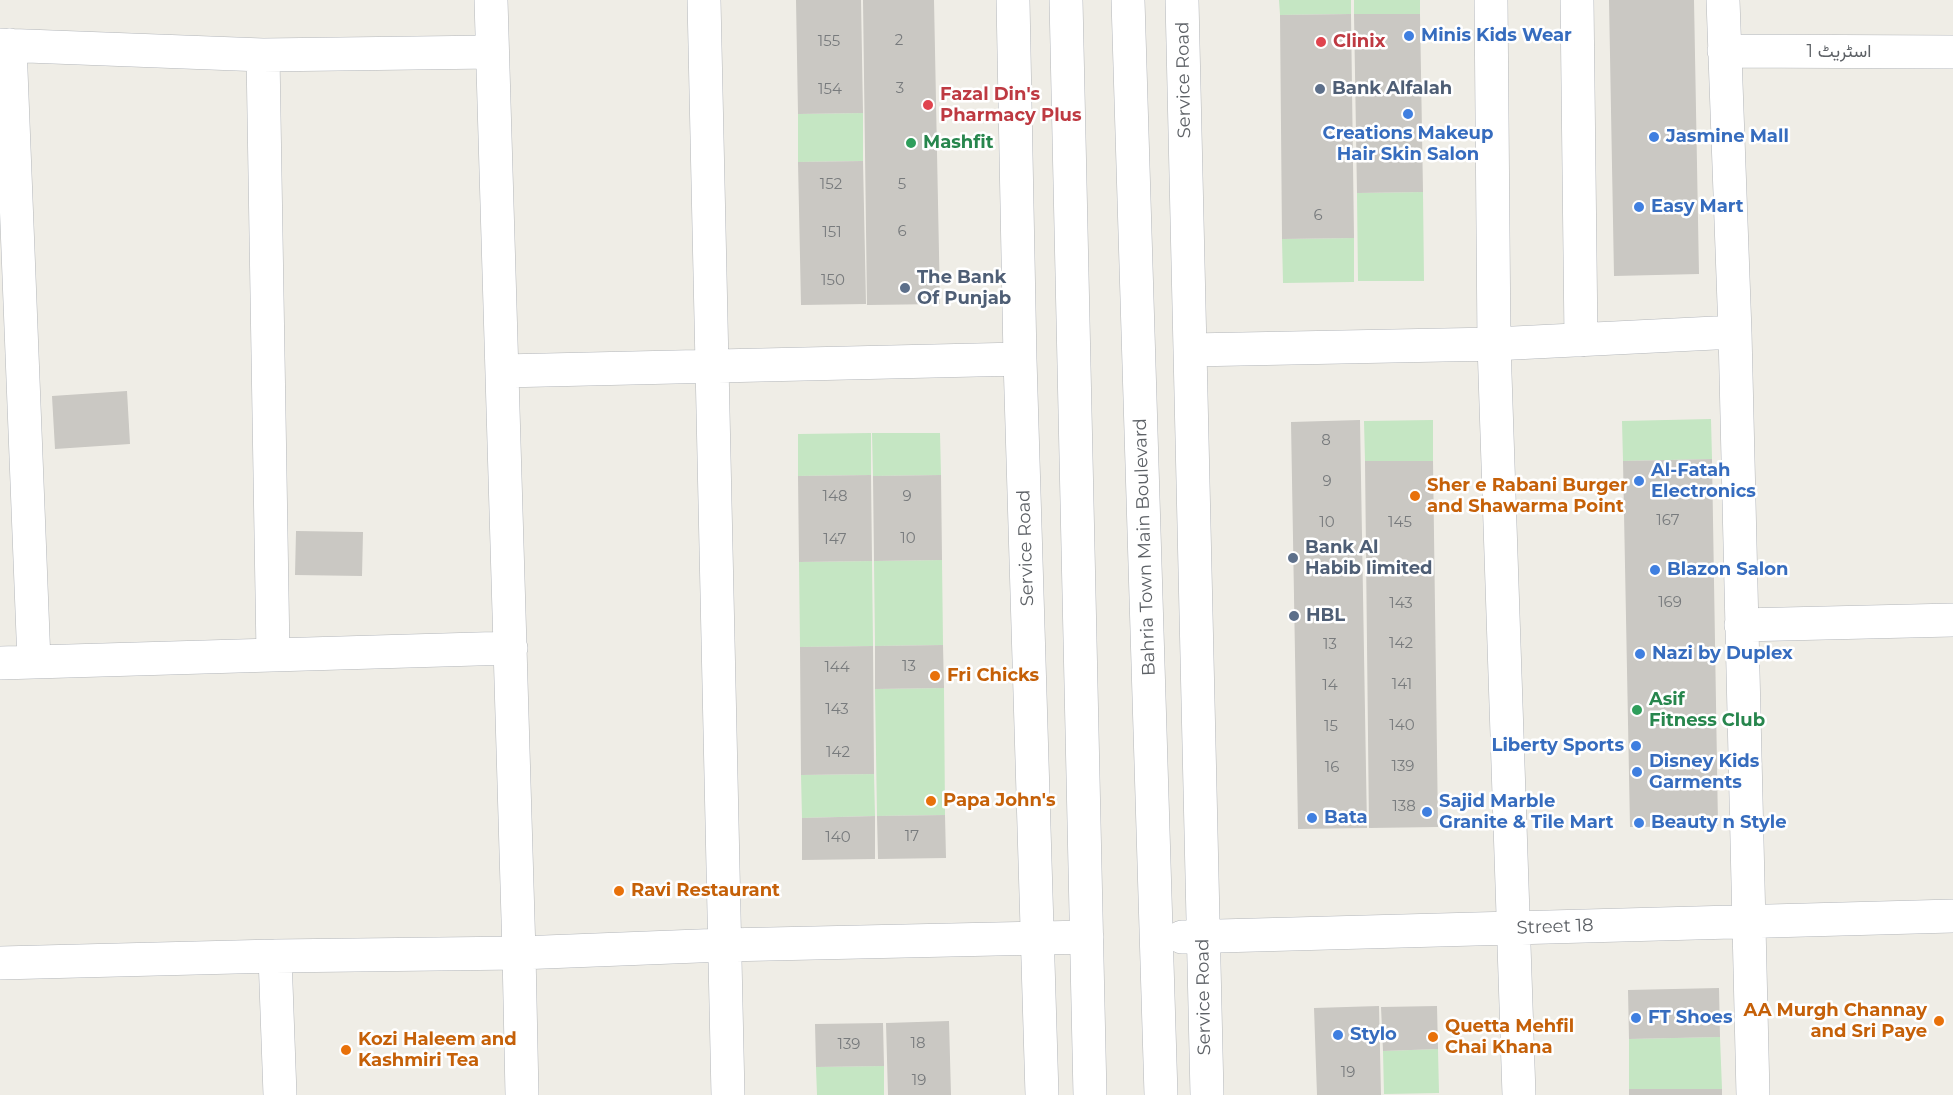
<!DOCTYPE html>
<meta charset="utf-8">
<style>
body{margin:0}
canvas{display:block;background:#efede6}
</style>
<canvas width="1953" height="1095"></canvas>
<script>
const c = document.querySelector('canvas').getContext('2d');
c.lineJoin = 'round';
function paint(path, color) { c.fillStyle = color; c.fill(path, 'evenodd'); }
const shape = rows => new Path2D(rows.map(r => 'M' + r).join(''));
function stroke(path, color, width, dash) { c.strokeStyle = color; c.lineWidth = width; c.lineCap = dash ? 'butt' : 'round'; c.setLineDash(dash || []); c.stroke(path); }
function label(font, color, halo, rows, align = 'center') {
  c.font = font + ' Montserrat,Vazirmatn,sans-serif'; c.lineWidth = 5; c.setLineDash([]); c.textBaseline = 'middle'; c.strokeStyle = halo; c.fillStyle = color; for (const [text, x, y, turn = 0] of rows) {
    c.save(); c.translate(x, y); c.rotate((+turn || 0) * Math.PI / 180); c.textAlign = isNaN(turn) ? turn : align; if (halo) c.strokeText(text, 0, 0); c.fillText(text, 0, 0); c.restore();
  }
}
paint(shape([
 [1279,0,1351,0,1351,14,1280,15],
 [1354,0,1420,0,1420,14,1354,14],
 [863,113,863,161,798,162,798,114],
 [1423,192,1424,281,1358,281,1357,193],
 [1354,238,1354,282,1283,283,1282,239],
 [1711,419,1712,459,1623,461,1622,421],
 [1433,420,1433,461,1365,461,1364,421],
 [871,433,871,475,798,476,798,434],
 [872,433,940,433,941,475,873,476],
 [942,560,943,645,875,646,874,561],
 [872,561,873,646,800,647,799,562],
 [944,688,945,815,877,816,875,689],
 [874,774,875,816,802,818,801,775],
 [1720,1037,1722,1089,1629,1089,1629,1039],
 [1438,1049,1439,1093,1384,1094,1383,1051],
 [884,1066,884,1095,817,1095,816,1067]
]), '#c5e6c3');
paint(shape([
 [796,0,861,0,863,113,798,114],
 [863,0,934,0,940,304,867,305],
 [1609,0,1694,0,1699,274,1614,276],
 [1351,14,1354,238,1282,239,1280,15],
 [1354,14,1420,14,1423,192,1357,193],
 [863,161,866,304,801,305,798,162],
 [127,391,130,444,55,449,52,396],
 [1360,420,1367,828,1298,829,1291,422],
 [1712,459,1718,826,1630,827,1623,461],
 [1365,461,1433,461,1438,827,1369,828],
 [871,475,872,561,799,562,798,476],
 [941,475,942,560,874,561,873,476],
 [296,531,363,532,362,576,295,575],
 [943,645,944,688,875,689,875,646],
 [873,646,874,774,801,775,800,647],
 [945,815,946,858,878,859,877,816],
 [875,816,875,859,802,860,802,818],
 [1719,988,1720,1037,1629,1039,1628,990],
 [1379,1006,1381,1095,1317,1095,1314,1008],
 [1437,1006,1438,1049,1383,1051,1381,1007],
 [949,1021,951,1095,888,1095,886,1023],
 [883,1023,884,1066,816,1067,815,1024],
 [1629,1089,1722,1089,1722,1095,1629,1095]
]), '#cac8c3');
const minor = shape([
 [491,0,519,953,522,1095],
 [704,0,728,1095],
 [1013,0,1020,359,1042,1095],
 [1066,0,1090,1095],
 [1128,0,1161,1095],
 [1182,0,1207,1095],
 [1491,0,1494,344,1519,1095],
 [1577,0,1581,340],
 [1723,0,1735,332,1753,1095],
 [0,45,263,55,492,52],
 [10,45,34,662],
 [1724,51,1953,52],
 [263,55,273,654],
 [1191,350,1494,344,1735,332],
 [503,371,1020,359],
 [1741,625,1953,620],
 [0,663,511,648],
 [1182,937,1953,916],
 [275,956,280,1095],
 [0,963,275,956,519,953,724,945,1087,937]
]);
stroke(minor, '#b3b6ba', 34);
stroke(minor, '#fff', 33);
for (const [x, y, r, color] of [
 [1409,36,6,"#3f7fe0"],
 [1321,42,6,"#e0444e"],
 [1320,89,6,"#5c6f8a"],
 [928,105,6,"#e0444e"],
 [1408,114,6,"#3f7fe0"],
 [1654,137,6,"#3f7fe0"],
 [911,143,6,"#2e9e5b"],
 [1639,207,6,"#3f7fe0"],
 [905,288,6,"#5c6f8a"],
 [1639,481,6,"#3f7fe0"],
 [1415,496,6,"#e8710a"],
 [1293,558,6,"#5c6f8a"],
 [1655,570,6,"#3f7fe0"],
 [1294,616,6,"#5c6f8a"],
 [1640,654,6,"#3f7fe0"],
 [935,676,6,"#e8710a"],
 [1637,710,6,"#2e9e5b"],
 [1636,746,6,"#3f7fe0"],
 [1637,772,6,"#3f7fe0"],
 [931,801,6,"#e8710a"],
 [1427,812,6,"#3f7fe0"],
 [1312,818,6,"#3f7fe0"],
 [1639,823,6,"#3f7fe0"],
 [619,891,6,"#e8710a"],
 [1636,1018,6,"#3f7fe0"],
 [1939,1021,6,"#e8710a"],
 [1338,1035,6,"#3f7fe0"],
 [1433,1037,6,"#e8710a"],
 [346,1050,6,"#e8710a"]
]) { const dot = new Path2D(); dot.arc(x, y, r, 0, 2 * Math.PI); c.fillStyle = color; c.fill(dot); stroke(dot, '#fff', 2); }
label('15px', '#787b7d', null, [
 ["2",899,41],
 ["155",829,42],
 ["3",900,89],
 ["154",830,90],
 ["152",831,185],
 ["5",902,185],
 ["6",1318,216],
 ["6",902,232],
 ["151",832,233],
 ["150",833,281],
 ["8",1326,441],
 ["9",1327,482],
 ["148",835,497],
 ["9",907,497],
 ["167",1668,521],
 ["10",1327,523],
 ["145",1400,523],
 ["10",908,539],
 ["147",835,540],
 ["169",1670,603],
 ["143",1401,604],
 ["142",1401,644],
 ["13",1330,645],
 ["13",909,667],
 ["144",837,668],
 ["141",1402,685],
 ["14",1330,686],
 ["143",837,710],
 ["140",1402,726],
 ["15",1331,727],
 ["142",838,753],
 ["139",1403,767],
 ["16",1332,768],
 ["138",1404,807],
 ["17",912,837],
 ["140",838,838],
 ["18",918,1044],
 ["139",849,1045],
 ["19",1348,1073],
 ["19",919,1081]
]);
label('bold 18px', '#366cbe', '#fff', [
 ["Minis Kids Wear",1421,36],
 ["Creations Makeup",1408,134,"center"],
 ["Hair Skin Salon",1408,155,"center"],
 ["Jasmine Mall",1666,137],
 ["Easy Mart",1651,207],
 ["Al-Fatah",1651,471],
 ["Electronics",1651,492],
 ["Blazon Salon",1667,570],
 ["Nazi by Duplex",1652,654],
 ["Liberty Sports",1624,746,"right"],
 ["Disney Kids",1649,762],
 ["Garments",1649,783],
 ["Sajid Marble",1439,802],
 ["Granite & Tile Mart",1439,823],
 ["Bata",1324,818],
 ["Beauty n Style",1651,823],
 ["FT Shoes",1648,1018],
 ["Stylo",1350,1035]
], 'left');
label('bold 18px', '#be3a42', '#fff', [
 ["Clinix",1333,42],
 ["Fazal Din's",940,95],
 ["Pharmacy Plus",940,116]
], 'left');
label('18px', '#5d6166', '#fff', [
 ["اسٹریٹ 1",1839,52],
 ["Service Road",1184,80,-91],
 ["Bahria Town Main Boulevard",1145,547,-92],
 ["Service Road",1026,548,-92],
 ["Street 18",1555,927,-2],
 ["Service Road",1204,997,-91]
]);
label('bold 18px', '#4e5e75', '#fff', [
 ["Bank Alfalah",1332,89],
 ["The Bank",917,278],
 ["Of Punjab",917,299],
 ["Bank Al",1305,548],
 ["Habib limited",1305,569],
 ["HBL",1306,616]
], 'left');
label('bold 18px', '#27864d', '#fff', [
 ["Mashfit",923,143],
 ["Asif",1649,700],
 ["Fitness Club",1649,721]
], 'left');
label('bold 18px', '#c56008', '#fff', [
 ["Sher e Rabani Burger",1427,486],
 ["and Shawarma Point",1427,507],
 ["Fri Chicks",947,676],
 ["Papa John's",943,801],
 ["Ravi Restaurant",631,891],
 ["AA Murgh Channay",1927,1011,"right"],
 ["and Sri Paye",1927,1032,"right"],
 ["Quetta Mehfil",1445,1027],
 ["Chai Khana",1445,1048],
 ["Kozi Haleem and",358,1040],
 ["Kashmiri Tea",358,1061]
], 'left');
</script>
